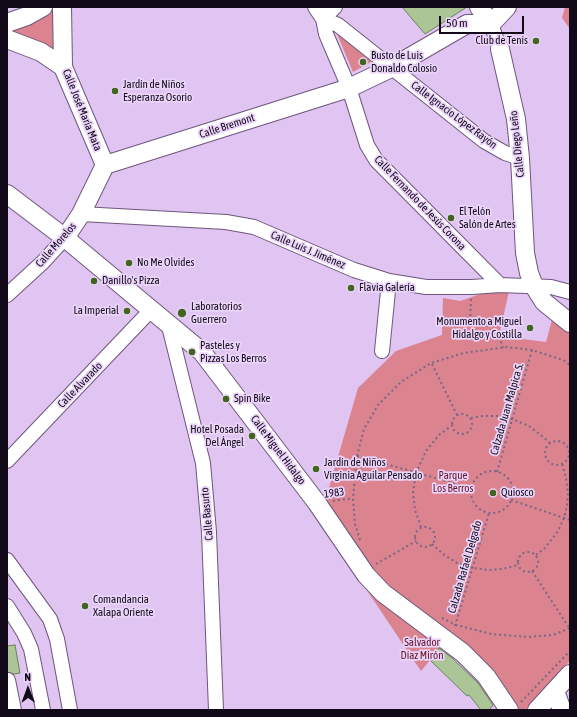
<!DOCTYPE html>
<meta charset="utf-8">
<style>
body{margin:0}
#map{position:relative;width:577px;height:717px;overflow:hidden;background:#e0c5f2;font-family:"Asap Condensed",sans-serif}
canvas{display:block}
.frame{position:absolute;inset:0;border:8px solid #130a19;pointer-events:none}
.north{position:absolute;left:8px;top:669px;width:40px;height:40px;-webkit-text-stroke:3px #ead4f9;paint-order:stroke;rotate:359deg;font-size:11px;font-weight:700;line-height:16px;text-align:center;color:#130a19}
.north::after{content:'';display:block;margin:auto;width:14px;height:18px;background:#130a19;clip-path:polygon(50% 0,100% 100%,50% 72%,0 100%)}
.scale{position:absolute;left:439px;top:16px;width:85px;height:18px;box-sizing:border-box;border:2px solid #130a19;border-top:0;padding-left:5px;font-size:12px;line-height:14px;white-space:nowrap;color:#130a19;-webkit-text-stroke:3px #ead4f9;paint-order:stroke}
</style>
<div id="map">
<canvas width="577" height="717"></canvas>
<div class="frame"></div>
<div class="north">N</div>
<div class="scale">50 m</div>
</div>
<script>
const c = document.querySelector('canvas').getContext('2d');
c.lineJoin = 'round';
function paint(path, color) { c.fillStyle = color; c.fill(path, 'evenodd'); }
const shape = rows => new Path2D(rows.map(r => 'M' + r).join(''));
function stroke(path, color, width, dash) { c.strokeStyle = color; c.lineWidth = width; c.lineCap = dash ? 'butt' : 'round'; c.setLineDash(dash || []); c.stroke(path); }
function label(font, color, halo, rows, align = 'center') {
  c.font = font + ' "Asap Condensed",sans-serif'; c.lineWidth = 3.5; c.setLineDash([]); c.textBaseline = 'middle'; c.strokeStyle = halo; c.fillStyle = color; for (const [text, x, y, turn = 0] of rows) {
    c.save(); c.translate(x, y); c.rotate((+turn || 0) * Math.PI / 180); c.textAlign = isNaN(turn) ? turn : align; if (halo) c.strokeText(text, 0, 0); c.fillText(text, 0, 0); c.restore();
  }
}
paint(shape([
 [54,7,54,55,7,31,33,23],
 [565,7,570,7,570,29,562,18],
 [332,22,378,58,353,72],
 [492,290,509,291,499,336,546,342,553,316,570,322,570,660,550,687,525,710,518,710,476,658,371,574,326,498,358,388,396,351,442,335,443,298,460,301],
 [364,586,441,647,421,671]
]), '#db838e');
const building = shape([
 [402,7,467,7,425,34,402,7],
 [15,645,20,673,14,674,7,672,7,646,15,645],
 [439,648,452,658,478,683,493,705,489,710,481,710,469,695,467,696,430,660,439,648]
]);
paint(building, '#abc597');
stroke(building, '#6b8358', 1);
const minor = shape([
 [315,7,323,19,326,34,349,88,367,145,376,160,500,285],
 [335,7,323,19,338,25,484,141,505,153,520,158],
 [491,24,500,49],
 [81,214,226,222,254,227,354,270,389,281,426,287,472,287,500,285,551,287,570,292],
 [7,295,43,262,65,238],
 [168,322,203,463,209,532,216,710],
 [382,351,389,281],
 [7,461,152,309],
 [7,560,50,619,57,639,70,710],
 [7,606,24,633,31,649,43,710],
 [8,680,14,710]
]);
const major = shape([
 [62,7,63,67,105,165],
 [479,7,491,24],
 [7,23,27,16,43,7],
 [491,24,507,7],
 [7,39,41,52,63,67],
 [500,49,516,119,520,158,525,253,529,273,534,286,544,302,570,323],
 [105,165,349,88,391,68,467,24,491,24],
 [7,194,65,238,202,352,317,503,366,575,383,593,463,653,486,676,509,710],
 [65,238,81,214,105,165],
 [555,691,562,710],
 [537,710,570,674]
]);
stroke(minor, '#6e567d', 16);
stroke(major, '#6e567d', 20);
stroke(shape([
 [471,299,470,322,480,324,482,321,483,321,485,326,498,324,505,326,506,329,505,334,501,343,503,348],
 [432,364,457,415],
 '452 424a10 10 0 1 1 20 0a10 10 0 1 1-20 0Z',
 [471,418,483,416,498,416,512,419,529,426,542,436,550,443],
 '545 453a12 12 0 1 1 24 0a12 12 0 1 1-24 0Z',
 [357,456,471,488],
 '471 492a21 21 0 1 1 42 0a21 21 0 1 1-42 0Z',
 [497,472,532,350],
 [511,500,570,520],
 [333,501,353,498],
 [421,527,415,510,413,493,416,473,426,451,439,435,451,426],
 '415 537a10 10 0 1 1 20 0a10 10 0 1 1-20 0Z',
 [360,540,355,524,353,498,357,456,364,429,378,405,401,382,431,363,464,353,507,347,532,350,563,360,570,365],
 [432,544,443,554,457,563,473,568,489,570,502,569,518,565],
 '518 562a10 10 0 1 1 20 0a10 10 0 1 1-20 0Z',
 [536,555,545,548,558,531,564,518,567,506,568,493,566,478,562,463],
 [376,564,416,541],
 [532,571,570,629],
 [442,618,456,625,491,634,528,637,553,635,570,628],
 [455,626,489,513],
 [521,702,570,651]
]), '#796785', 2, [2, 3]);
stroke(minor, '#fff', 14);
stroke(major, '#fff', 18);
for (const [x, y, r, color] of [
 [536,41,4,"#41651c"],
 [363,62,4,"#41651c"],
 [115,91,4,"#41651c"],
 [451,218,4,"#41651c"],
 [129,263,4,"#41651c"],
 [94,281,4,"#41651c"],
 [351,288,4,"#41651c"],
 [127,311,4,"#41651c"],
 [182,313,5,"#41651c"],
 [530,328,4,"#41651c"],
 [192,352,4,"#41651c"],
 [226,399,4,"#41651c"],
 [252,436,4,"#41651c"],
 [316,469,4,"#41651c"],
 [493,493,4,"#41651c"],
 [85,606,4,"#41651c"]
]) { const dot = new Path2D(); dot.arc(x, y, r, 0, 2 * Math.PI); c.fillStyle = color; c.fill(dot); stroke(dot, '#ead4f9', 1.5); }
label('11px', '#130a19', '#ead4f9', [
 ["Club de Tenis",528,41,"right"],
 ["Busto de Luis",371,56],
 ["Donaldo Colosio",371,69],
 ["Jardín de Niños",123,85],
 ["Esperanza Osorio",123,98],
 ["El Telón",459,212],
 ["Salón de Artes",459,225],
 ["No Me Olvides",137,263],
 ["Danillo's Pizza",102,281],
 ["Flavia Galería",359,288],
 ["Laboratorios",191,307],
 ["Guerrero",191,320],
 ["La Imperial",119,311,"right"],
 ["Monumento a Miguel",522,322,"right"],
 ["Hidalgo y Costilla",522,335,"right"],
 ["Pasteles y",200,346],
 ["Pizzas Los Berros",200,359],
 ["Spin Bike",234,399],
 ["Hotel Posada",244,430,"right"],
 ["Del Ángel",244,443,"right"],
 ["Jardín de Niños",324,463],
 ["Virginia Aguilar Pensado",324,476],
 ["Quiosco",501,493],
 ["Comandancia",93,600],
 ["Xalapa Oriente",93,613]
], 'left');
label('11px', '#130a19', '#ead4f9', [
 ["Calle José María Mata",82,110,68],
 ["Calle Ignacio López Rayón",454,115,37],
 ["Calle Bremont",227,126,-18],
 ["Calle Diego Leño",517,144,-96],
 ["Calle Fernando de Jesús Corona",420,203,46],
 ["Calle Morelos",56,245,-49],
 ["Calle Luis J. Jiménez",308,250,23],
 ["Calle Alvarado",80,385,-46],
 ["Calzada Juan Malpica S.",507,409,-74],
 ["Calle Miguel Hidalgo",278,450,53],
 ["1983",334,493,-7],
 ["Calle Basurto",207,514,-95],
 ["Calzada Rafael Delgado",465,567,-74]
]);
label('11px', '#661428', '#ead4f9', [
 ["Parque",453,476],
 ["Los Berros",453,489],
 ["Salvador",422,643],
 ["Díaz Mirón",422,656]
]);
</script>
